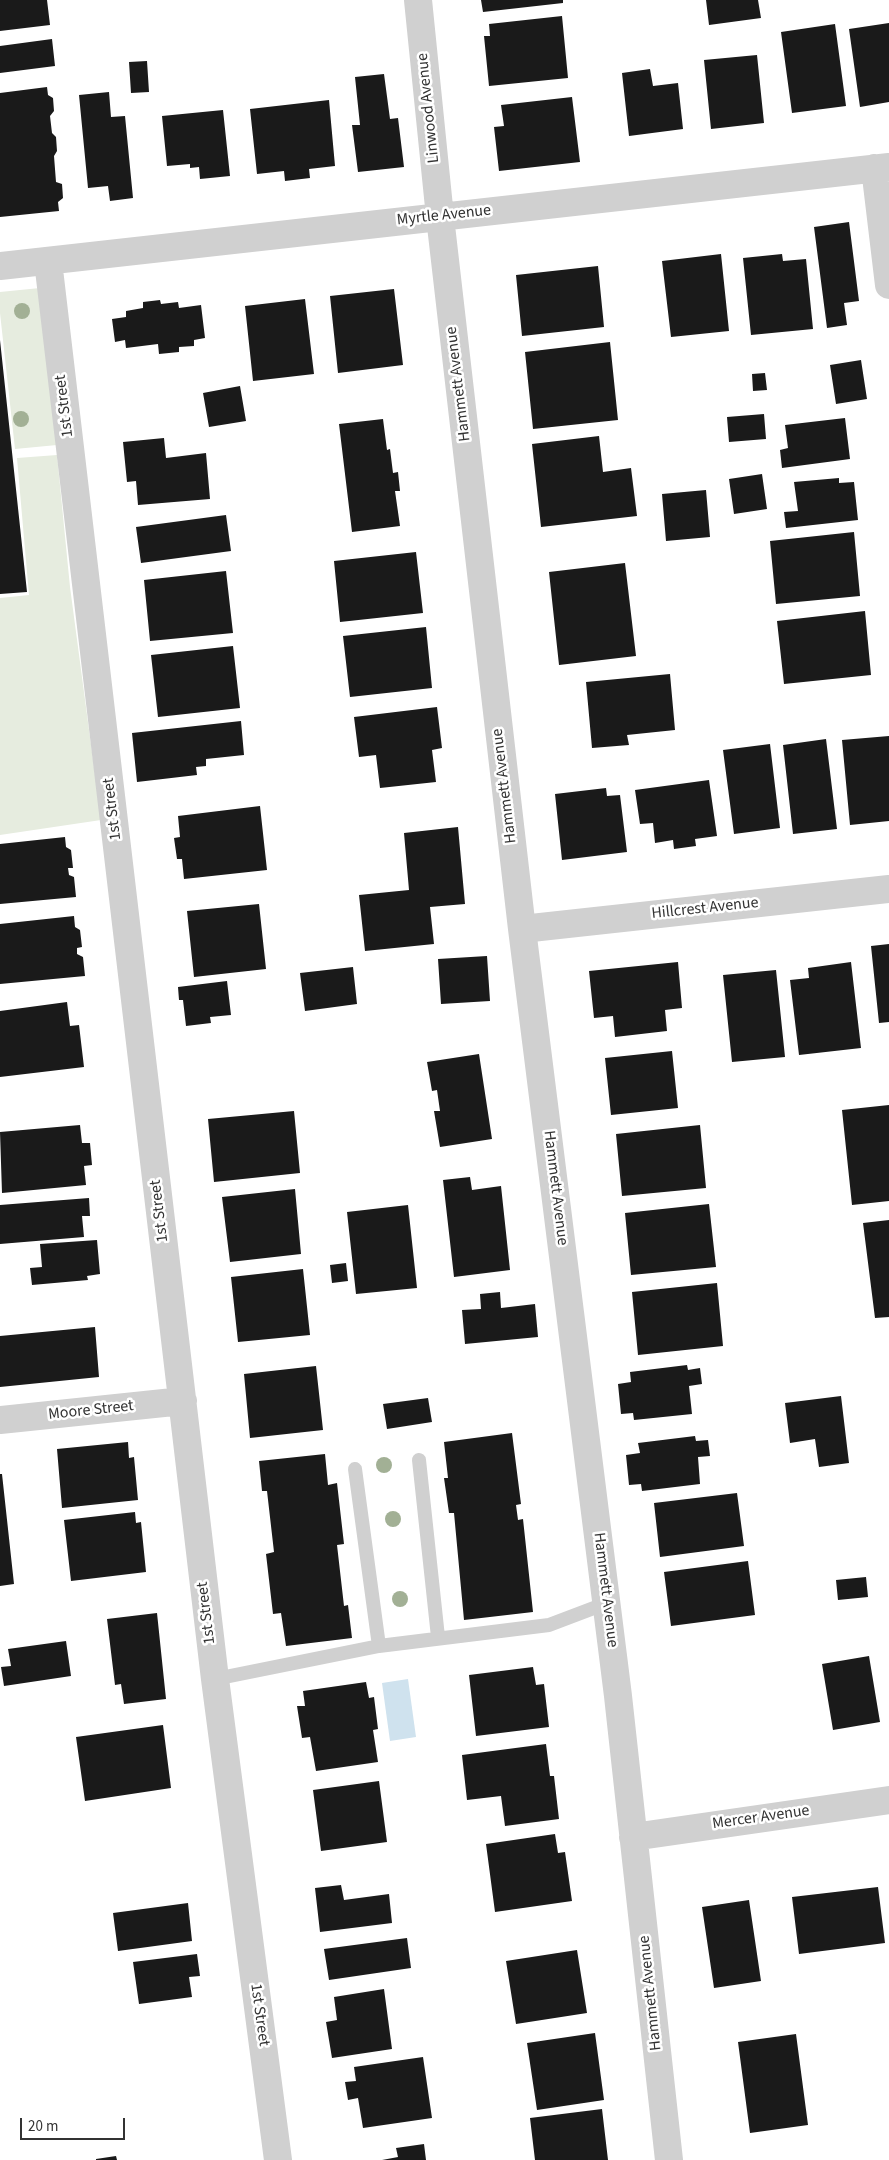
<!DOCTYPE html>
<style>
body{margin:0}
#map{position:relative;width:889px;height:2160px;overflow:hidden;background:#fff;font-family:"Source Sans 3",sans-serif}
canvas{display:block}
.scale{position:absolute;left:20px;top:2118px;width:105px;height:22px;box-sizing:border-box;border:2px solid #333;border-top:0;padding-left:6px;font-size:15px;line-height:18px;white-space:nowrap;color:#333;-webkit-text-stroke:4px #fff;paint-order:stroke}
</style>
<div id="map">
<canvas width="889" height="2160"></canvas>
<div class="scale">20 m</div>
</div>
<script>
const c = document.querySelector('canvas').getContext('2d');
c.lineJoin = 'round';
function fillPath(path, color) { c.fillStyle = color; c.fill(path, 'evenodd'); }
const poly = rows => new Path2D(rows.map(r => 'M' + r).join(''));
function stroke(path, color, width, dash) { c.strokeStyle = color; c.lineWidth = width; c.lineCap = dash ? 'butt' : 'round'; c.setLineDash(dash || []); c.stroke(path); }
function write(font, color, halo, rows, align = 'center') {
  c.font = font + ' "Source Sans 3",sans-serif'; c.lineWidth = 5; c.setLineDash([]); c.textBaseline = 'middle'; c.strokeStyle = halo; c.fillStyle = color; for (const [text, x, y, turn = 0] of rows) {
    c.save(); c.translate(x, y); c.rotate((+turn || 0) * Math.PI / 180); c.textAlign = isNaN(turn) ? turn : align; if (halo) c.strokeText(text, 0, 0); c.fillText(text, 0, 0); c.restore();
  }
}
const green = poly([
 [40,288,57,445,15,449,0,313,0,292],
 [57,455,70,587,101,820,0,835,0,598,29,595,17,458]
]);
const water = poly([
 [408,1679,416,1737,390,1741,382,1683]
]);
const building = poly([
 [0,0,47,0,50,25,0,31],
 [481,0,563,0,563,3,483,12],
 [706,0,758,0,761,18,709,25],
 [562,16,568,78,489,86,484,36,490,36,489,24],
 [889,23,889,102,860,107,849,29],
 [835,24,846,106,792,113,781,32],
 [52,39,55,66,0,73,0,46],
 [757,55,764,123,711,129,704,60],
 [147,61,149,92,131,93,129,62],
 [650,69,653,86,678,83,683,129,629,136,622,73],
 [384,74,390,119,398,118,404,167,358,172,352,125,360,125,355,77],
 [47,87,48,95,53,98,54,111,50,116,52,133,56,137,57,151,54,156,56,182,62,184,63,198,58,202,59,211,0,217,0,93],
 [109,92,111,117,125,116,133,198,110,201,108,186,88,188,79,95],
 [572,97,580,162,499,171,494,127,504,126,501,105],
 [329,100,335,166,309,169,310,178,285,181,284,171,257,174,250,109],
 [223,110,230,176,200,179,199,167,190,168,190,164,167,166,162,116],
 [849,222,859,301,844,303,847,325,827,328,814,227],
 [721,254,729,331,671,337,662,261],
 [782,254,783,261,806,259,813,329,751,335,743,258],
 [598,266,604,327,522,336,516,275],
 [394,289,403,365,338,373,330,296],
 [305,299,314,374,253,381,245,306],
 [160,300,161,304,178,302,179,308,201,305,205,338,194,340,194,346,179,347,179,352,159,354,158,344,126,348,125,340,115,342,112,319,126,317,126,311,143,308,143,302],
 [0,340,27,592,0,594],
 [610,342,618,420,533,429,525,352],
 [861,360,867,399,836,404,830,365],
 [765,373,767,390,753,391,752,374],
 [240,386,246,421,209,427,203,393],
 [764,414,766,439,729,442,727,417],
 [845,418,850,459,782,468,780,450,788,448,785,425],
 [383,419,387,450,390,449,393,473,398,472,400,491,395,491,400,526,352,532,339,424],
 [599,436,603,472,631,468,637,516,541,527,532,444],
 [164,438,166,458,206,453,210,499,138,505,136,481,127,482,123,442],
 [762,474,767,509,734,514,729,479],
 [839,478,839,483,854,482,858,520,786,528,784,512,798,511,794,482],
 [706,490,710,537,666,541,662,494],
 [226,515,231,551,141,563,136,527],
 [854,532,860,596,776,604,770,541],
 [416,552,423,613,340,622,334,561],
 [625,563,636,656,559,665,549,572],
 [226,571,233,633,150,641,144,580],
 [865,611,871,675,784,684,777,621],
 [426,627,432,688,350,697,343,636],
 [233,646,240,708,158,717,151,655],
 [670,674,675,730,627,735,629,745,592,748,586,682],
 [437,707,442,748,432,750,436,782,380,788,376,755,359,757,354,717],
 [241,721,244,755,206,759,206,766,196,767,197,775,137,782,132,733],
 [889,736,889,821,850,825,842,740],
 [826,739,837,829,793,834,783,745],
 [770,744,780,828,734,834,723,750],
 [709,780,717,836,695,839,696,846,674,849,673,840,655,843,653,823,640,824,635,790],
 [606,788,607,796,620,795,627,852,562,860,555,794],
 [260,806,267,870,184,879,182,859,177,859,174,838,180,837,178,816],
 [458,827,465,904,430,907,434,944,365,951,359,895,409,890,404,833],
 [65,837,66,847,71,850,73,868,68,868,69,875,74,877,76,897,0,904,0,844],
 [259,904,266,969,194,977,187,911],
 [74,916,75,927,80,930,82,947,77,948,77,954,83,957,85,976,0,984,0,924],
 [889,944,889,1022,879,1023,871,946],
 [487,956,490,1001,441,1004,438,959],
 [678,962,682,1008,665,1010,667,1031,615,1037,613,1016,594,1018,589,971],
 [851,962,861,1048,799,1055,790,980,809,978,808,968],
 [353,967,357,1004,305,1011,300,973],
 [776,970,785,1057,732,1062,723,975],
 [227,981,231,1015,210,1017,211,1023,186,1026,183,1000,179,1000,178,987],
 [67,1002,70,1026,79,1025,84,1067,0,1077,0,1011],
 [672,1051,678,1108,611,1115,605,1058],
 [479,1054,492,1139,440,1147,434,1111,440,1111,437,1090,432,1091,427,1062],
 [889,1105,889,1201,852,1205,842,1110],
 [294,1111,300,1173,214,1182,208,1119],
 [80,1125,82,1143,90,1143,92,1165,84,1166,86,1185,2,1193,0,1132],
 [700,1125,706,1188,622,1196,616,1134],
 [470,1177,472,1190,501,1186,510,1270,454,1277,443,1180],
 [295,1189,301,1254,230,1262,222,1197],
 [89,1198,90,1216,82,1216,84,1237,0,1244,0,1205],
 [709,1204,716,1267,631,1275,625,1213],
 [408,1205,417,1288,356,1294,347,1212],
 [889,1220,889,1317,875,1318,863,1223],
 [97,1240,100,1274,87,1276,88,1280,32,1285,30,1268,42,1267,40,1244],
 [346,1263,348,1281,332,1283,330,1265],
 [303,1269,310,1335,238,1342,231,1277],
 [717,1283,723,1346,638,1355,632,1292],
 [500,1292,501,1308,535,1304,538,1337,465,1344,462,1310,481,1309,480,1294],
 [95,1327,99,1377,0,1387,0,1336],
 [687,1365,688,1370,700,1368,702,1384,689,1386,692,1414,634,1420,633,1413,621,1414,618,1384,631,1382,630,1372],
 [316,1366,323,1430,250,1438,244,1374],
 [841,1396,849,1463,819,1467,815,1439,790,1443,785,1403],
 [428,1398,432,1422,387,1429,383,1404],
 [512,1433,521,1504,516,1505,518,1520,523,1519,533,1612,464,1620,454,1513,449,1513,444,1478,448,1478,444,1442],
 [695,1436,696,1441,708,1440,710,1456,698,1457,700,1484,642,1491,641,1484,629,1485,626,1455,640,1453,638,1443],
 [128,1442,129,1458,134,1457,138,1500,62,1508,57,1449],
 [325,1454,328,1485,337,1483,344,1544,337,1545,344,1606,348,1605,352,1638,286,1646,281,1613,273,1614,266,1554,274,1552,267,1491,262,1491,259,1461],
 [0,1474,2,1474,14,1584,0,1586],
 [737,1493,744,1546,660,1557,654,1503],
 [135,1512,136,1523,141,1522,146,1572,71,1581,64,1520],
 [748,1561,755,1615,671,1626,664,1572],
 [866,1577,868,1597,838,1600,836,1580],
 [157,1613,166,1699,124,1704,121,1684,115,1685,107,1619],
 [66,1641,71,1676,4,1686,1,1667,11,1666,8,1649],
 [869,1656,880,1722,833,1730,822,1664],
 [533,1667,536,1685,544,1684,549,1727,476,1736,469,1675],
 [366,1682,369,1698,374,1697,378,1729,373,1730,378,1762,316,1771,310,1737,302,1738,297,1706,305,1706,303,1691],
 [163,1725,171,1788,85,1801,76,1737],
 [546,1744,550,1776,554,1776,559,1819,505,1826,501,1796,467,1800,462,1755],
 [379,1781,387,1842,321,1851,313,1790],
 [555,1834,558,1853,565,1852,572,1901,495,1912,486,1844],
 [341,1885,344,1900,389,1894,392,1923,320,1932,315,1888],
 [878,1887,885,1943,799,1954,792,1897],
 [749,1900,761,1981,714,1988,702,1907],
 [188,1903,192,1941,118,1951,113,1913],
 [407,1938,411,1968,329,1980,324,1949],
 [577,1950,587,2013,516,2024,506,1961],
 [197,1954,200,1976,189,1977,192,1997,139,2004,133,1962],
 [384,1989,392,2049,332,2058,326,2022,337,2020,334,1997],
 [595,2033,604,2100,537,2110,527,2043],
 [796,2034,808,2125,750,2133,738,2042],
 [423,2057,432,2118,363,2128,358,2098,348,2100,345,2082,356,2081,354,2067],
 [602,2109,608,2160,535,2160,530,2118],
 [424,2144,426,2160,382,2160,398,2157,396,2148],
 [116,2156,117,2160,96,2160,96,2159]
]);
const lane = poly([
 [419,1460,438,1637],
 [355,1469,379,1646],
 [215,1679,379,1646,549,1625,607,1603]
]);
const street = poly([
 [418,0,440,217,522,929,618,1696,669,2160],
 [875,168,889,285],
 [48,261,215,1679,278,2160],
 [0,266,889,167],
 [522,929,889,889],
 [0,1420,183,1401],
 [633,1837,889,1800]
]);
const trees = [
 [22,311],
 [21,419],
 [384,1465],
 [393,1519],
 [400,1599]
];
const streetNames = [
 ["Linwood Avenue",429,108,-96],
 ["Myrtle Avenue",444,216,-6],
 ["Hammett Avenue",459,384,-97],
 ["1st Street",65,406,-97],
 ["Hammett Avenue",505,786,-97],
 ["1st Street",113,809,-97],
 ["Hillcrest Avenue",705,909,-6],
 ["Hammett Avenue",555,1188,83],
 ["1st Street",160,1211,-97],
 ["Moore Street",91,1411,-6],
 ["Hammett Avenue",605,1590,83],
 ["1st Street",207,1613,-97],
 ["Mercer Avenue",761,1818,-8],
 ["Hammett Avenue",651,1993,-96],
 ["1st Street",259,2015,82]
];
fillPath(green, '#e6ecdf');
fillPath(water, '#cfe2ee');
fillPath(building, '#1a1a1a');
stroke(lane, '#d0d0d0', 14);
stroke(street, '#d0d0d0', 28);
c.fillStyle = '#a2b095';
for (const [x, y] of trees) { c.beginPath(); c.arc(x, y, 8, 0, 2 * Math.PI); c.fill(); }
write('16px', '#333', '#fff', streetNames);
</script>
